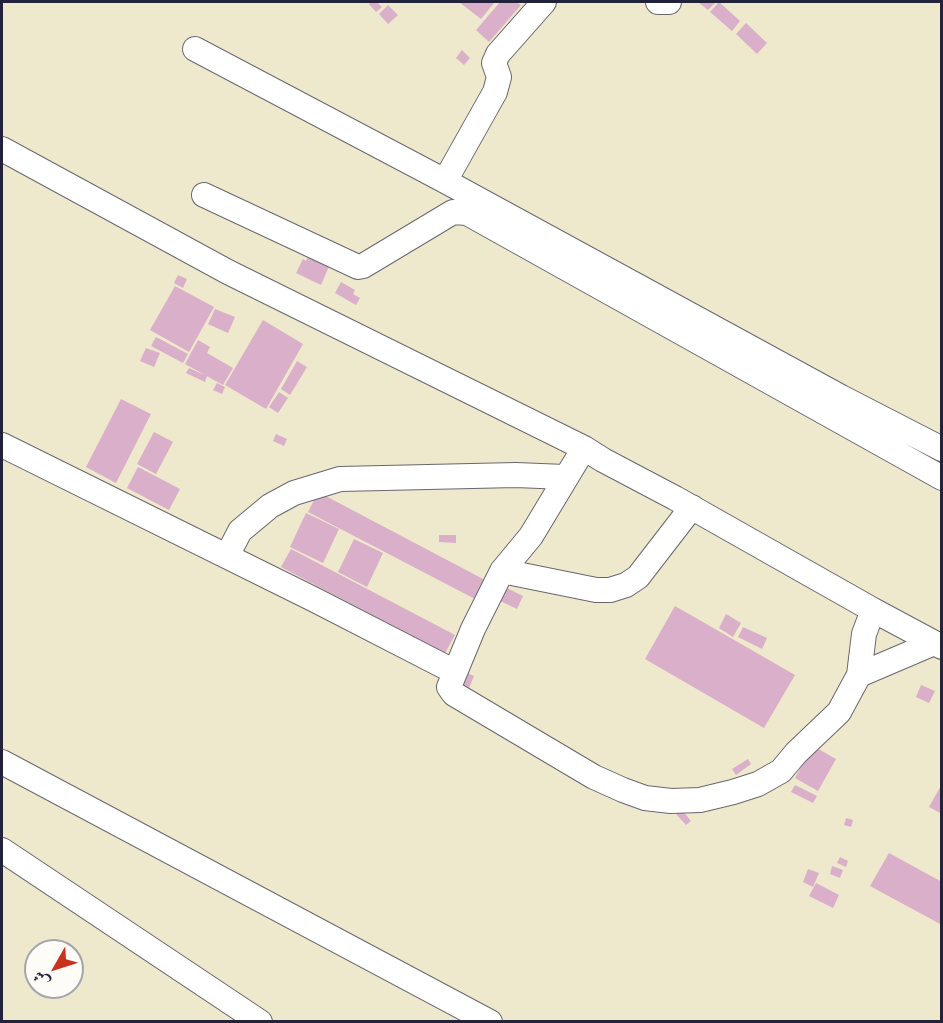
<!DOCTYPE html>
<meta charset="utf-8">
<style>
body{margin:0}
#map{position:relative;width:943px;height:1023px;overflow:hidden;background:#eee8cc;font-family:"EB Garamond",Amiri,serif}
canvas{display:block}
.frame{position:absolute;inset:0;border:3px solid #22223b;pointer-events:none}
.north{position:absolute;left:24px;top:939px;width:60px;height:60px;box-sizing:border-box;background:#fdfcf7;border:2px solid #a5a5ac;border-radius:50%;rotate:231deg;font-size:16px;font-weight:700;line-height:24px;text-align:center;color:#22223b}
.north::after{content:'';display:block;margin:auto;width:21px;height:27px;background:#c8321e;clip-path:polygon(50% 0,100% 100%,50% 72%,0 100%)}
</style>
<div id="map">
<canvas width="943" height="1023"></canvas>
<div class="frame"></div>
<div class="north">ش</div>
</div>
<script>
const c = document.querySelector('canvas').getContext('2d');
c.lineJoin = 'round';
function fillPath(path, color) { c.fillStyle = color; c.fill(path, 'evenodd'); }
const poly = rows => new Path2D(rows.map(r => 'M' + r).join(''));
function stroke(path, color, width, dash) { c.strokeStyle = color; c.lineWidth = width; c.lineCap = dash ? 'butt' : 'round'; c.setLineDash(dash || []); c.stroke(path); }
const building = poly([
 [371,2,377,2,382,7,376,12,369,4],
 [459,2,492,2,494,3,481,19],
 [500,2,516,2,521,5,489,42,476,30],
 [698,2,716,2,708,10],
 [719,2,740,21,732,31,710,12],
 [388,5,398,15,388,24,379,14],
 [746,23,767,43,757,54,736,34],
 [462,50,470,58,464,65,456,58],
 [309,254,330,264,321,285,296,273,303,259,306,261],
 [178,275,187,279,183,288,174,283],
 [341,282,355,290,353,294,360,298,356,305,335,293],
 [175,286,214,307,189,352,150,330],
 [215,309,235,317,228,333,208,324],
 [263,320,303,344,266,409,225,385],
 [156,337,188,354,183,363,151,346],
 [198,340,210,347,207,353,233,368,223,385,185,364],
 [146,348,160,353,154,367,140,361],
 [297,361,307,367,290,395,281,389],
 [189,368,207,376,205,382,186,373],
 [217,383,225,387,222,394,213,390],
 [279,392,288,398,278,413,269,407],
 [121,399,151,414,116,483,86,467],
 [154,432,173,442,156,474,137,464],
 [276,434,287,439,284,446,273,441],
 [138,467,180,489,169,510,127,488],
 [318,492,485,580,475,599,308,512],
 [306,513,339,529,323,563,290,547],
 [439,535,456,535,456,543,439,542],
 [354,539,383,553,367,587,338,572],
 [291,549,455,635,445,653,281,567],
 [499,584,523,596,517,609,492,597],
 [675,606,795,675,764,728,645,659],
 [726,614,741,623,733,637,719,628],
 [743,627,767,638,762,649,738,637],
 [462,671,474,676,469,688,457,683],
 [921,685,935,691,929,703,916,697],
 [813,746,836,759,818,791,795,778],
 [748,759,751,764,736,775,732,769],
 [942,784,942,814,929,807],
 [795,785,817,796,813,803,791,792],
 [682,810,691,821,686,825,676,814],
 [846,818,853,820,851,827,844,825],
 [889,853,942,882,942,925,870,886],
 [840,857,848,861,846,867,837,863],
 [832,866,843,870,840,878,830,874],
 [808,869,819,873,813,887,803,882],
 [816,883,839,895,833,908,809,896]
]);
const minor = poly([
 [658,2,669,2],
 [195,49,445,181,841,397,942,449],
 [2,149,228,272,584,448,603,460,675,498,873,610,942,647],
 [445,181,495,92,499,77,494,63,498,54,544,2],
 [204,195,358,267,363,266,453,212,467,213,942,478],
 [2,445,315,600,455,672],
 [584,448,531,536,502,571,473,629,449,687,454,694,594,777,623,790,645,798,671,801,700,800,733,792,758,784,781,771,796,753,839,712,859,675,864,634,873,610],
 [227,556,240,531,270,506,294,493,340,479,516,475,565,477],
 [502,571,596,590,610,590,626,585,638,577,692,507],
 [859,675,934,643],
 [2,762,490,1022],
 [2,850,260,1022]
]);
fillPath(building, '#daafc9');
stroke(minor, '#69676e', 26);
stroke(minor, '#fff', 24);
</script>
